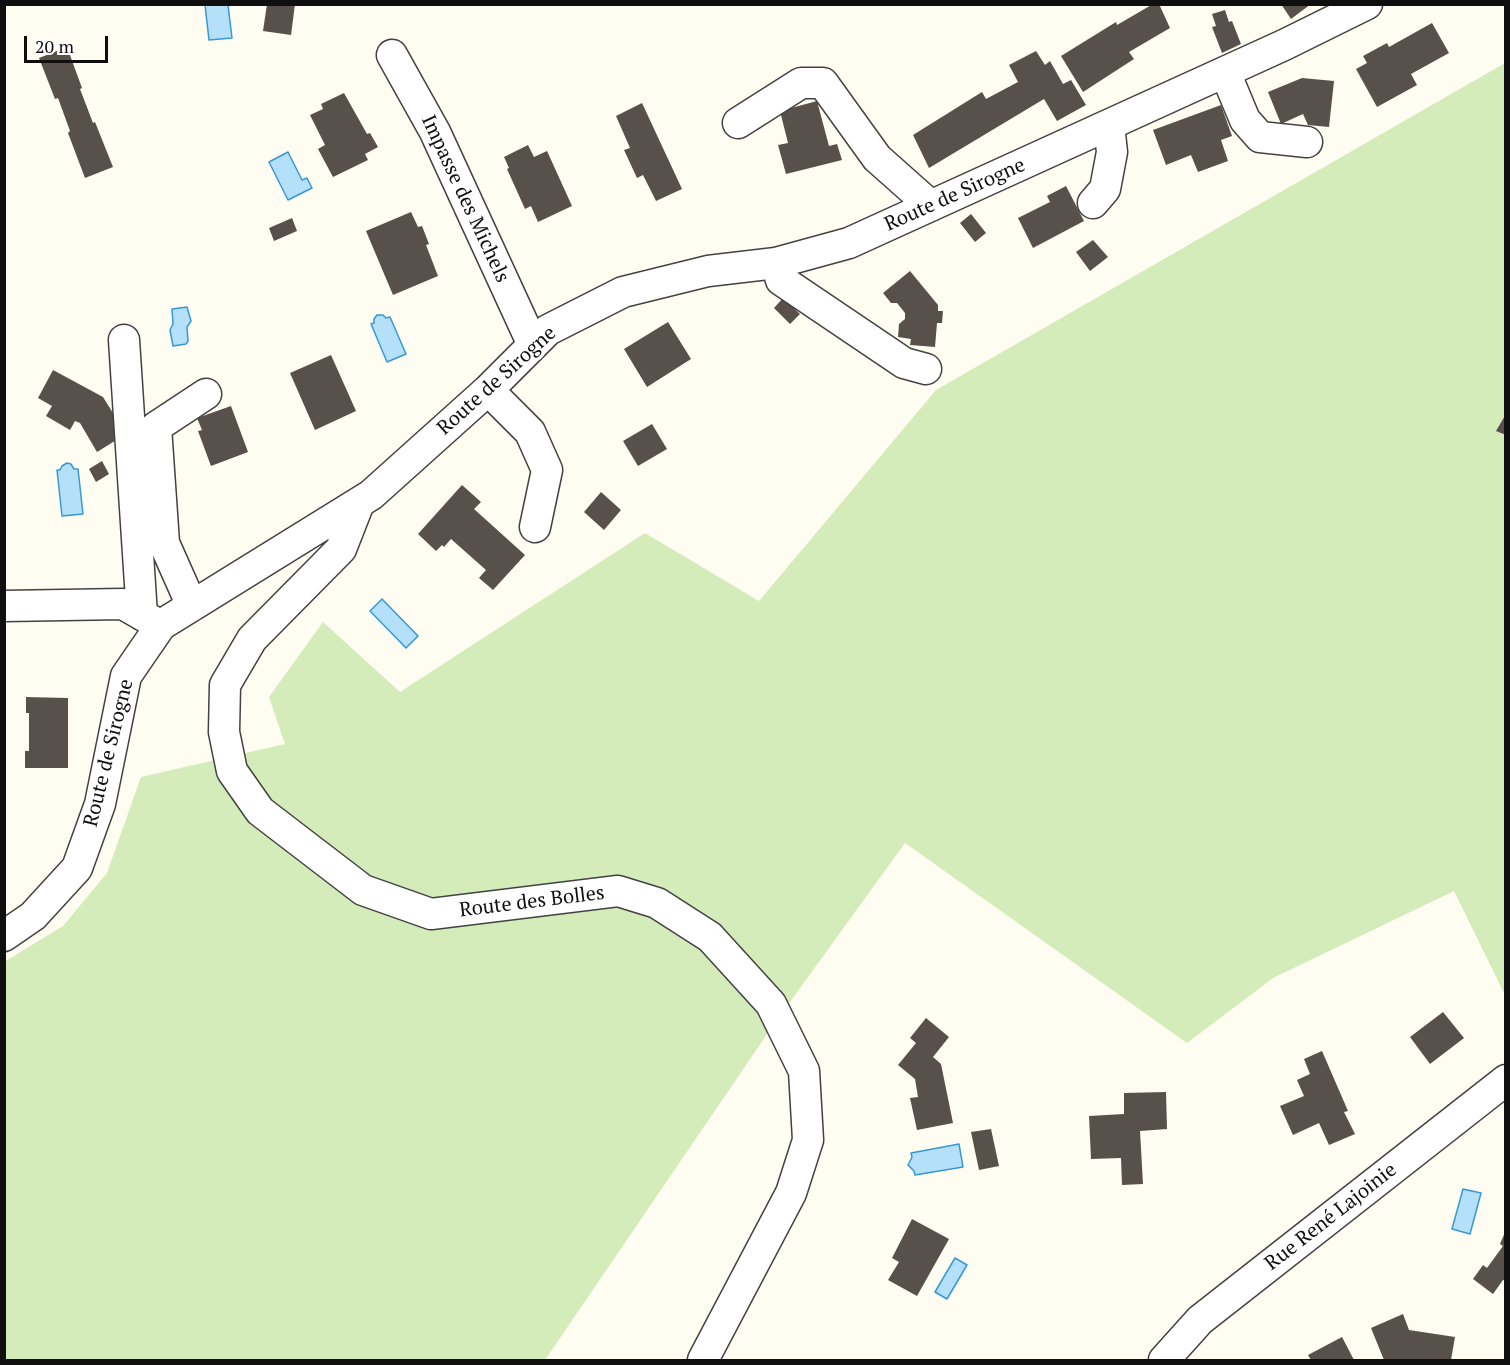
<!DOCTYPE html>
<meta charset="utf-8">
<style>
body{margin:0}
#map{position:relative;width:1510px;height:1365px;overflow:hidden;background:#fffcf1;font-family:"PT Serif",serif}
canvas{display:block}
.frame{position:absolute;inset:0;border:6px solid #0f0f0f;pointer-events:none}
.scale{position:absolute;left:24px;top:36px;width:84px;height:27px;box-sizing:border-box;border:3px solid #0f0f0f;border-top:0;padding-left:8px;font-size:18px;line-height:21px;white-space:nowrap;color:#0f0f0f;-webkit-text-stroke:4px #fff;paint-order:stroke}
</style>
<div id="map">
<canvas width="1510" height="1365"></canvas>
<div class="frame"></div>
<div class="scale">20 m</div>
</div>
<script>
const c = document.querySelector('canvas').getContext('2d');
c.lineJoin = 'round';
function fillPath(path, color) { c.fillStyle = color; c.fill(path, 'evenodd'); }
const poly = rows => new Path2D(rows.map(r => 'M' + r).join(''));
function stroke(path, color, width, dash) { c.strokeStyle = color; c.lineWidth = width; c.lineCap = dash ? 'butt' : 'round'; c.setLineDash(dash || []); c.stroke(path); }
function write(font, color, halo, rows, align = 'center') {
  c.font = font + ' "PT Serif",serif'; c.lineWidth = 6; c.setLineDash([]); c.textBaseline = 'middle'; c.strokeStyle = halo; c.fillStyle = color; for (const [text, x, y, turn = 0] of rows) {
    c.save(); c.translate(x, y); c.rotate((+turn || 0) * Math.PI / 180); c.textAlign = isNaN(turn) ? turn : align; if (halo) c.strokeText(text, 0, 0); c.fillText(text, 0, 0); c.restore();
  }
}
const green = poly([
 [1505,63,1505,995,1454,891,1273,978,1187,1043,905,843,774,1024,545,1360,5,1360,4,962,63,926,107,873,141,777,285,744,269,697,323,622,400,692,645,533,759,601,936,390]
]);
const water = poly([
 [205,5,228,5,232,38,209,40,205,5],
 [288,152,302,180,307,178,312,188,288,200,269,162,288,152],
 [187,307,191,321,187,327,188,341,186,344,173,346,170,330,173,324,172,309,187,307],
 [377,315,383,315,386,318,390,317,406,354,387,362,371,324,374,323,374,319,377,315],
 [67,463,71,464,74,469,78,469,83,514,62,516,57,470,60,470,62,466,67,463],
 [382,599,418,636,406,648,370,611,382,599],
 [959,1144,963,1167,915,1175,914,1171,908,1165,912,1157,911,1153,959,1144],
 [1463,1189,1481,1193,1470,1234,1452,1229,1463,1189],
 [955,1258,967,1265,947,1299,935,1292,955,1258]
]);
const building = poly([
 [267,4,295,4,291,35,263,31],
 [1153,4,1159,4,1170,28,1129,52,1134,59,1083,92,1061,56,1116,22,1117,25],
 [1281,4,1311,4,1291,19],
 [1225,10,1229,22,1232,21,1241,44,1222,53,1212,27,1216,26,1212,14],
 [1432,23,1449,53,1411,74,1417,85,1377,107,1356,69,1367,63,1363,56,1387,43,1389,47],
 [67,47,82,88,80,89,93,123,95,122,113,167,85,178,68,133,70,131,58,98,55,99,39,58],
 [1036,51,1045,65,1050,61,1063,84,1071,80,1086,105,1057,121,1044,99,929,168,913,135,982,92,986,99,1018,82,1009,65],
 [1302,78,1334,81,1329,127,1308,125,1303,114,1281,124,1268,92],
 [344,93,367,134,370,133,378,147,365,154,368,160,333,177,318,149,325,145,310,115,323,109,321,104],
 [817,101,829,146,837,144,842,160,786,174,778,145,788,143,780,111],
 [642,103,682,189,656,201,643,175,637,178,624,150,630,148,616,116],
 [1221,105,1232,136,1221,140,1228,161,1198,172,1191,155,1166,165,1153,130],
 [528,145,534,157,547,151,572,206,538,222,531,206,525,209,507,169,509,168,504,157],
 [1066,186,1084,221,1033,248,1018,218,1050,202,1047,196],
 [411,212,418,227,422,226,429,244,426,245,438,276,393,295,366,231],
 [971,214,986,233,975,242,960,223],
 [292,218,297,231,274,241,269,228],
 [1093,240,1108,257,1090,271,1076,252],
 [910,271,938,305,938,311,943,311,942,323,937,323,935,347,910,345,911,339,898,337,899,324,905,319,905,313,897,303,891,303,883,293],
 [783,298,800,314,790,324,774,308],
 [668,322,691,359,647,387,624,349],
 [331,355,356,411,315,430,290,373],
 [53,370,103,397,126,434,97,452,80,423,75,421,70,430,46,416,52,406,38,398],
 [231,406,248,452,211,466,198,431,202,430,197,418],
 [1506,414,1506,435,1496,431],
 [652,424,667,449,638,466,623,441],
 [102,461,109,474,96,482,89,469],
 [462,485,481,502,474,509,525,555,493,590,479,578,486,570,451,539,444,547,442,545,436,551,418,534],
 [601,492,621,510,604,530,584,512],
 [26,697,68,698,68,768,25,768,25,751,29,751,29,713,26,713],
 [1443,1012,1464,1038,1430,1064,1410,1037],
 [926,1018,949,1037,933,1057,941,1064,953,1123,917,1130,910,1098,918,1097,915,1079,898,1065,916,1043,910,1038],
 [1322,1051,1348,1111,1344,1112,1355,1134,1329,1145,1319,1123,1293,1135,1280,1106,1304,1096,1297,1080,1310,1074,1304,1059],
 [1166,1092,1167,1129,1140,1131,1143,1184,1122,1185,1121,1158,1091,1159,1089,1116,1124,1114,1124,1093],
 [991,1129,999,1166,979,1170,971,1132],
 [912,1219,949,1239,917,1296,888,1280,899,1262,892,1258],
 [1506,1230,1506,1281,1503,1280,1493,1294,1473,1279,1483,1265,1487,1268,1503,1246,1500,1244],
 [1403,1314,1409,1330,1455,1337,1451,1360,1384,1360,1371,1328],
 [1342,1337,1354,1360,1311,1360,1308,1355]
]);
const minor = poly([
 [392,55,435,132,533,345],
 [1225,72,1245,120,1260,137,1307,142],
 [738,123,801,83,823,83,877,158,931,206],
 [1093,203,1105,189,1112,152,1109,125],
 [776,263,781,280,904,363,926,369],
 [124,340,142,615],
 [488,390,530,432,547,470,535,527],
 [359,503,341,549,252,639,225,685,224,732,232,771,260,811,363,890,431,914,618,891,657,903,710,937,771,1004,804,1071,808,1140,791,1193,703,1360],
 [4,606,123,604,156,623],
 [192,606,164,543,156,427,206,394],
 [4,936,33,916,77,868,100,804,126,676,161,625,371,495,488,390,548,330,623,292,708,271,776,263,849,243,1284,45,1367,4],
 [1164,1360,1200,1320,1506,1080]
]);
const streetNames = [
 ["Route de Sirogne",955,195,-24],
 ["Impasse des Michels",465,199,65],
 ["Route de Sirogne",497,381,-42],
 ["Route de Sirogne",109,753,-76],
 ["Route des Bolles",532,902,-7],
 ["Rue René Lajoinie",1331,1217,-38]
];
fillPath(green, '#d4ecb9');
fillPath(water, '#b4e0f9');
stroke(water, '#3898d3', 1.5);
fillPath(building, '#58504b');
stroke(minor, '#424242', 33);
stroke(minor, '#fff', 30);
write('20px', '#0f0f0f', '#fff', streetNames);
</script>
